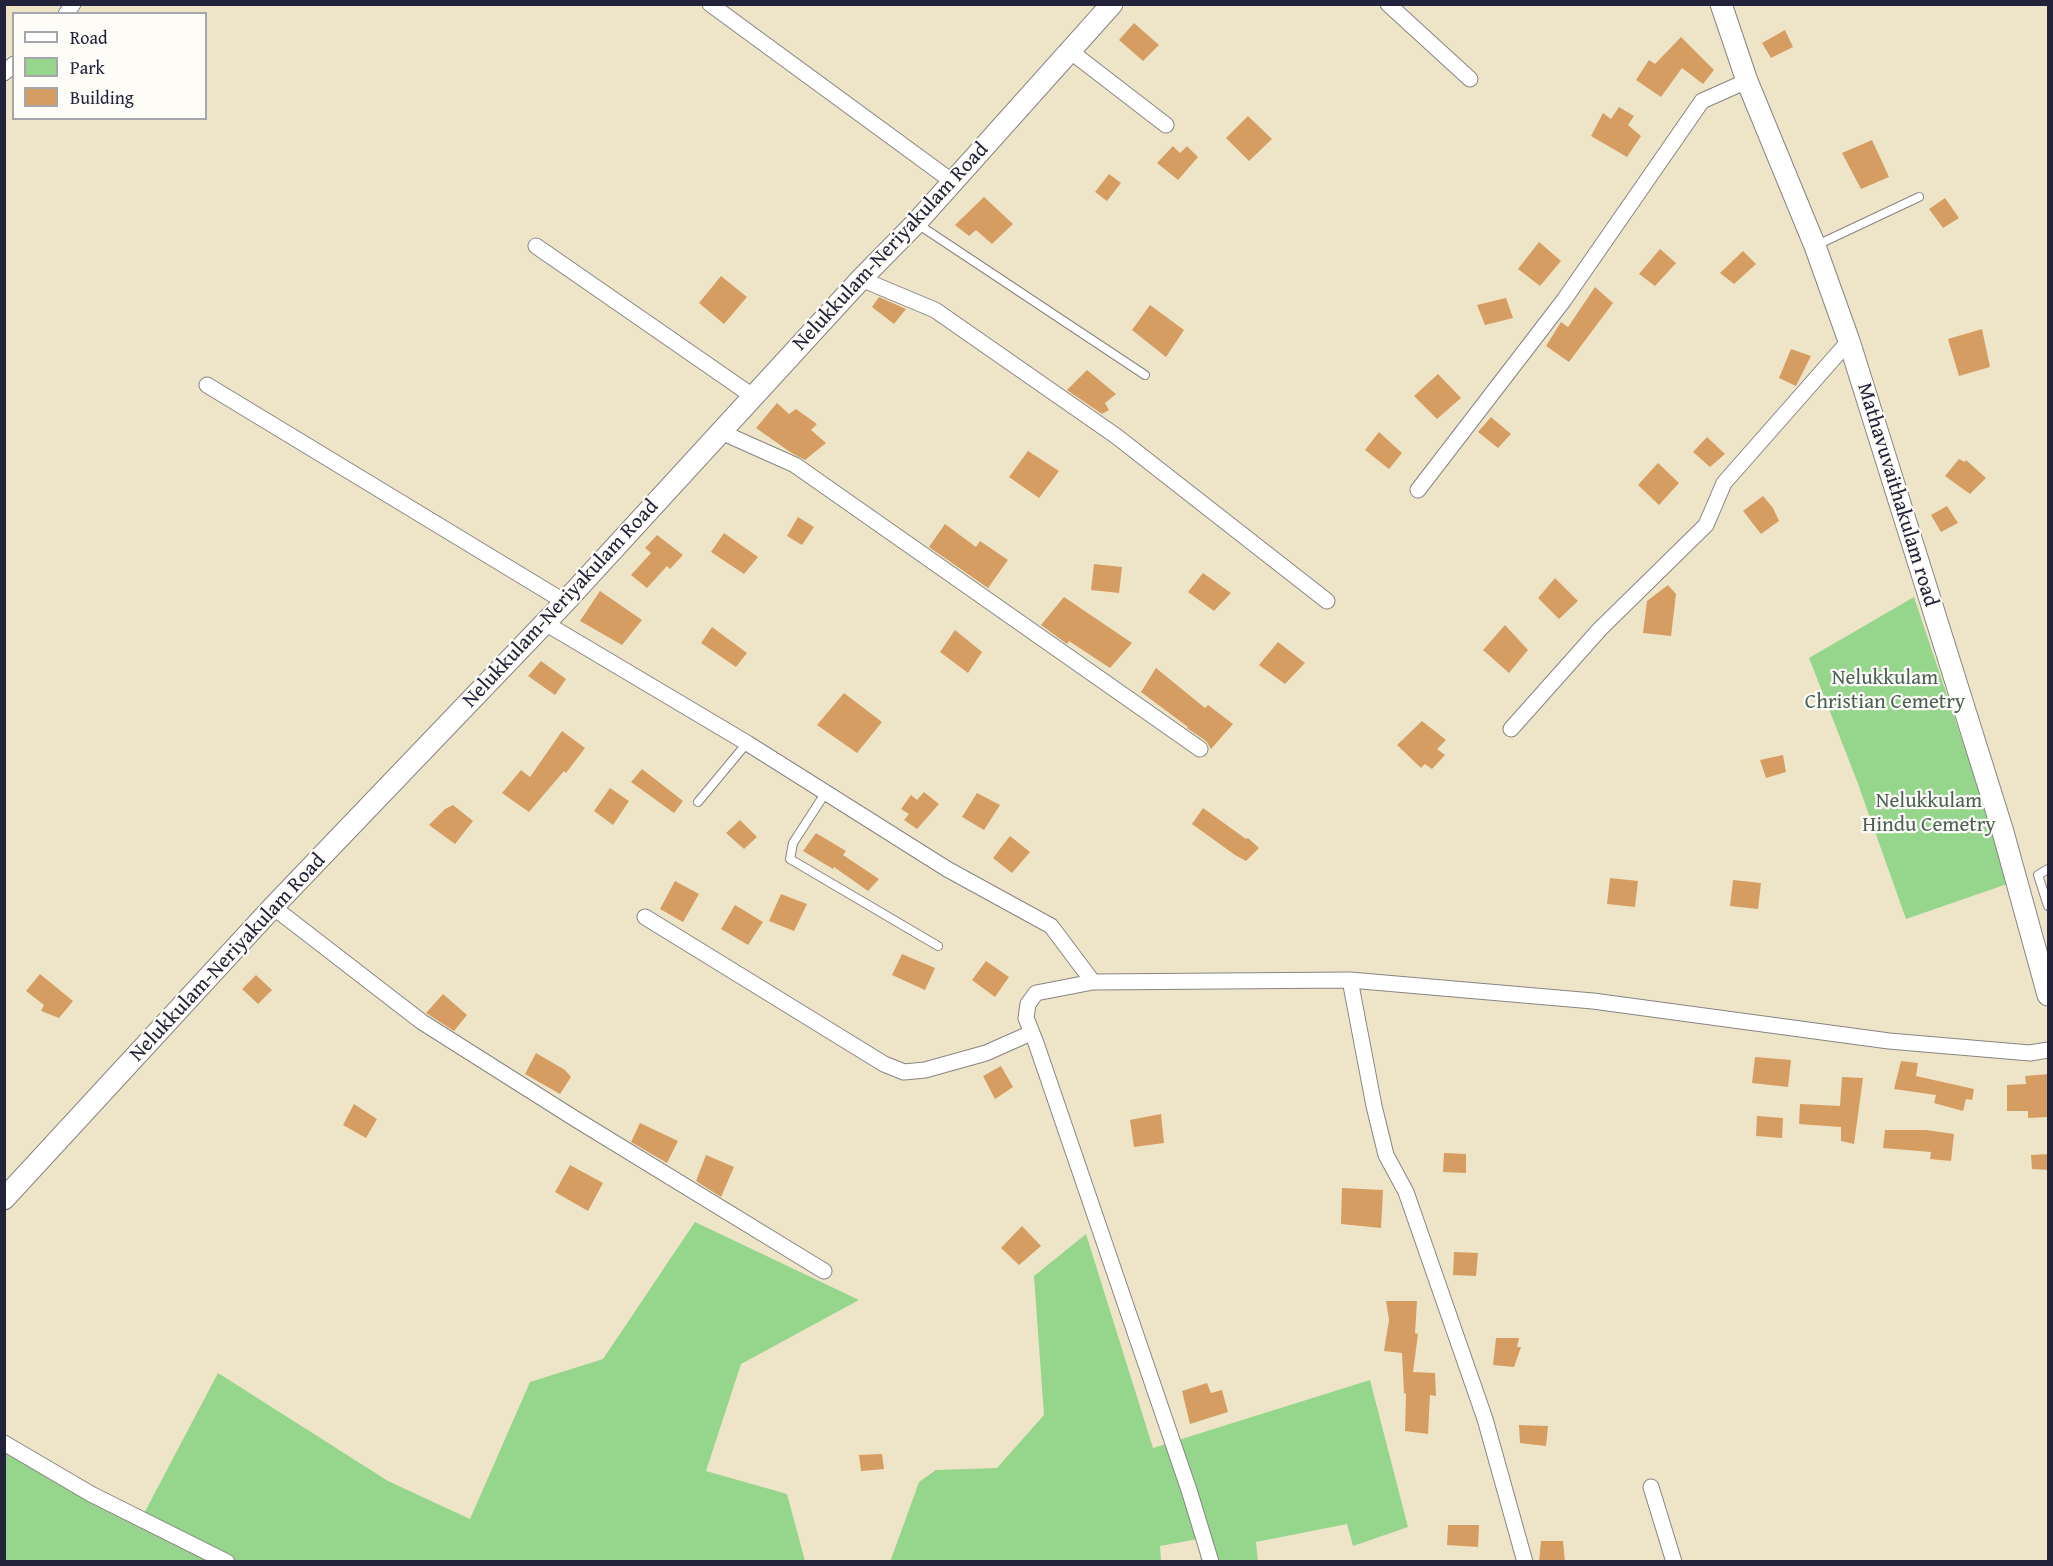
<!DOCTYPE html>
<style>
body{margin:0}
#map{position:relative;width:2053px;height:1566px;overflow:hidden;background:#eee5c8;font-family:"Gentium Book Plus",serif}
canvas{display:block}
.frame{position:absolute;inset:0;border:6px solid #22223b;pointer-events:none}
.legend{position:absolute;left:12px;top:12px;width:195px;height:108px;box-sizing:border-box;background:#fdfcf7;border:2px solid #a5a5ac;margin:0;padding:8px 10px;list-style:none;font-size:18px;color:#22223b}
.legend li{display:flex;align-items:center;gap:12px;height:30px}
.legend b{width:30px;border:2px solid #a5a5ac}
</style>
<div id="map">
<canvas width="2053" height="1566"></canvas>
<div class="frame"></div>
<ul class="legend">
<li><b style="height:8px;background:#fff"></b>Road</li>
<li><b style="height:16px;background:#95d58c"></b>Park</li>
<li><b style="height:16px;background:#d69d63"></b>Building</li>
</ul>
</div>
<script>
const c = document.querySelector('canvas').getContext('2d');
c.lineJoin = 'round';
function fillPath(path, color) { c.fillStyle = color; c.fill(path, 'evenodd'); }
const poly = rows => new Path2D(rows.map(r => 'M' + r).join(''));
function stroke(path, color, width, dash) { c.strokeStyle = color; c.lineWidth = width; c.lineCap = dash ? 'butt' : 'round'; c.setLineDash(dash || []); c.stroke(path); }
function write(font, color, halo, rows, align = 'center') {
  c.font = font + ' "Gentium Book Plus",serif'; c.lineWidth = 4.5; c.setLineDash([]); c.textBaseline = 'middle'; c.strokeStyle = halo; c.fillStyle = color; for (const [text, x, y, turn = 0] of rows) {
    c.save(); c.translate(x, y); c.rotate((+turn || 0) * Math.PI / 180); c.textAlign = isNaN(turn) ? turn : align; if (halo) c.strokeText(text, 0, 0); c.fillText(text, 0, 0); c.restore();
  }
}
const green = poly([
 [1914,597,2010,883,1906,919,1857,781,1809,658],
 [695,1222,859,1300,741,1364,706,1471,787,1494,805,1561,5,1561,4,1451,140,1521,218,1373,388,1481,470,1519,530,1382,603,1359],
 [1086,1234,1153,1448,1370,1380,1408,1527,1353,1546,1347,1524,1256,1542,1258,1561,1201,1561,1198,1539,1160,1546,1161,1561,890,1562,919,1482,936,1470,997,1468,1044,1415,1034,1276]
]);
const building = poly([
 [1134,23,1159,45,1143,61,1119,40],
 [1785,30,1793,47,1771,58,1762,43],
 [1681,37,1714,70,1703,84,1682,68,1661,97,1636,80,1649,60,1655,64],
 [1619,107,1634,116,1628,125,1641,136,1627,157,1591,136,1603,113,1611,119],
 [1248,116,1272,139,1249,161,1226,138],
 [1872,140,1889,177,1861,189,1842,153],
 [1173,146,1180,153,1187,146,1198,157,1178,180,1157,163],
 [1109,174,1121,183,1107,201,1095,192],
 [984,197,1013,224,992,244,976,230,969,236,955,225],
 [1945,198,1959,218,1943,228,1929,209],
 [1539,242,1561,261,1540,286,1518,269],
 [1660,249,1676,263,1655,286,1639,274],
 [1743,251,1756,264,1734,284,1720,273],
 [721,276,747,297,724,324,699,303],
 [1595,287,1613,303,1569,362,1546,346,1561,322,1568,327],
 [879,297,906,309,894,324,872,307],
 [1506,298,1513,318,1485,325,1477,305],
 [1150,305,1184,330,1166,357,1132,330],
 [1982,329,1990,367,1959,376,1948,339],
 [1791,349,1811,356,1796,386,1779,378],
 [1087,370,1116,394,1105,403,1109,410,1102,414,1067,390],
 [1438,374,1461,398,1437,419,1414,396],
 [777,403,789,414,796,409,817,424,811,430,826,443,805,460,790,452,756,428],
 [1491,417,1511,434,1498,448,1478,432],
 [1379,432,1402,453,1389,469,1365,450],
 [1707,437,1725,454,1710,467,1693,452],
 [1028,451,1059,471,1039,498,1009,477],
 [1959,459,1965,462,1966,460,1986,478,1970,494,1945,476],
 [1658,463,1679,483,1659,505,1638,485],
 [1763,496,1773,508,1779,521,1761,534,1743,511],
 [1947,506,1958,523,1941,532,1931,515],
 [798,517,814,527,802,545,787,536],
 [945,524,976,547,980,541,1008,560,988,588,929,547],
 [724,533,758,557,744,574,711,552],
 [657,535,683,555,670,569,667,566,647,588,631,575,651,553,645,548],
 [1094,564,1122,567,1119,593,1091,590],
 [1203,573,1231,593,1214,611,1188,592],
 [1555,578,1578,601,1559,619,1538,598],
 [1668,585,1676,594,1671,636,1643,633,1647,601],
 [600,591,642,620,622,645,580,621],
 [1064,597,1132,643,1110,668,1069,641,1067,644,1041,625],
 [1505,625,1528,650,1509,673,1483,650],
 [712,627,747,653,736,667,701,643],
 [955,630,982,652,968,673,940,652],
 [1278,642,1305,663,1285,684,1259,665],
 [541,661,566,679,555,695,528,676],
 [1156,668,1205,708,1208,705,1233,724,1211,749,1206,741,1187,728,1188,727,1141,692],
 [844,693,882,722,857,753,817,725],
 [1422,721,1446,740,1437,749,1445,755,1432,769,1425,764,1421,768,1397,745],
 [562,731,585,748,566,773,564,771,529,812,502,793,521,770,530,777],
 [1783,755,1786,772,1766,778,1760,760],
 [642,769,683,801,674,813,631,782],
 [610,788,629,801,613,825,594,811],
 [924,792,939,804,917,829,904,820,909,814,901,809,911,795,917,800],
 [977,793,1000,805,984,830,962,817],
 [453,805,473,821,455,844,429,825,445,809],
 [1203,808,1246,839,1248,838,1259,848,1246,861,1235,855,1192,824],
 [740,820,757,837,744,849,726,833],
 [816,833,846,851,843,855,879,879,868,891,834,867,833,869,803,851],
 [1010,836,1030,852,1012,873,993,858],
 [1610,878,1638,881,1635,907,1607,904],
 [1733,880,1761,883,1758,909,1730,906],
 [675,881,699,894,683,922,660,909],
 [781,894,807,904,794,931,769,921],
 [735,905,763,922,748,945,721,929],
 [902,954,935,968,925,990,892,975],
 [986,961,1009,977,995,997,972,980],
 [40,974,73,1001,59,1018,41,1011,44,1005,26,991],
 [256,975,272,990,258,1004,242,989],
 [443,994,467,1015,454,1031,426,1013],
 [536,1053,565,1070,571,1077,560,1094,525,1074],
 [1755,1057,1791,1060,1788,1087,1752,1083],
 [1901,1061,1918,1063,1916,1076,1974,1089,1972,1100,1966,1099,1963,1111,1934,1103,1936,1095,1894,1089],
 [1001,1066,1013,1087,995,1099,983,1076],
 [2049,1074,2049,1117,2028,1118,2028,1111,2007,1111,2007,1085,2026,1084,2025,1076],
 [1842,1077,1863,1078,1854,1144,1841,1141,1841,1127,1799,1124,1800,1104,1840,1106],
 [354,1104,377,1119,366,1138,343,1125],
 [1161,1114,1164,1143,1134,1147,1130,1120],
 [1757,1116,1783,1118,1782,1138,1756,1136],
 [640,1123,678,1141,667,1163,631,1142],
 [1885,1130,1926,1130,1954,1134,1951,1161,1930,1159,1931,1152,1883,1148],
 [1444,1153,1466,1154,1466,1173,1443,1172],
 [2049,1154,2049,1170,2032,1169,2031,1155],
 [706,1155,734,1167,721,1197,696,1181],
 [570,1165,603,1183,588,1211,555,1192],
 [1342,1188,1383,1190,1381,1228,1341,1224],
 [1022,1226,1041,1246,1019,1265,1001,1248],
 [1454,1252,1478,1253,1476,1276,1453,1275],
 [1386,1301,1417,1301,1415,1333,1418,1334,1413,1372,1435,1373,1436,1396,1430,1395,1428,1434,1405,1431,1406,1394,1404,1393,1402,1353,1384,1351,1389,1320],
 [1496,1338,1519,1338,1517,1347,1521,1347,1514,1367,1493,1365],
 [1207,1383,1211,1393,1222,1390,1228,1412,1190,1424,1182,1391],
 [1519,1425,1548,1426,1546,1446,1520,1443],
 [882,1454,884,1469,861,1471,859,1455],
 [1448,1525,1479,1525,1478,1547,1447,1545],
 [1541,1541,1563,1541,1565,1562,1539,1562]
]);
const lane = poly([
 [916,223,1145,375],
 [1817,245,1919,197],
 [826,792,793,843,790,859,938,946],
 [698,802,747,743],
 [2048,869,2038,875,2048,906]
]);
const street = poly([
 [710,4,953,182],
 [1388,4,1470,79],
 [66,14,73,4],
 [1070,51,1166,125],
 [4,73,14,64],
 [536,246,754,397],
 [861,279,935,310,1116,436,1327,601],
 [207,385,565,602],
 [721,432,795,465,1200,749],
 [1418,490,1564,300,1702,101,1747,81],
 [545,623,747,743,947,869,1051,926,1093,982],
 [1511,729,1600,629,1706,525,1724,483,1849,341],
 [273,907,422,1022,577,1120,824,1271],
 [645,917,884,1064,904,1072,925,1070,986,1053,1031,1033],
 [1350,980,1374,1106,1386,1155,1406,1192,1485,1419,1525,1562],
 [4,1443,91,1494,227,1562],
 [1651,1487,1674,1562],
 [1211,1562,1189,1490,1036,1043,1026,1018,1028,1004,1036,993,1093,982,1350,980,1593,1001,1889,1041,2030,1053,2048,1050]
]);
const secondary = poly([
 [1721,4,1747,81,1815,246,1849,341,2003,832,2048,995],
 [4,1199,273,907,565,602,861,279,916,223,1112,4]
]);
const streetNames = [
 ["Nelukkulam-Neriyakulam Road",891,247,-47],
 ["Mathavuvaithakulam road",1897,495,73],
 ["Nelukkulam-Neriyakulam Road",561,604,-47],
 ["Nelukkulam-Neriyakulam Road",228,958,-47]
];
const parkNames = [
 ["Nelukkulam",1885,679],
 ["Christian Cemetry",1885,703],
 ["Nelukkulam",1929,802],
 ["Hindu Cemetry",1929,826]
];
fillPath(green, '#95d58c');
fillPath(building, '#d69d63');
stroke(lane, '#888482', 10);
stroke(street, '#888482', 17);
stroke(secondary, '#888482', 23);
stroke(lane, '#fff', 8);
stroke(street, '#fff', 15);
stroke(secondary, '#fff', 21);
write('21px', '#22223b', '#fdfcf7', streetNames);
write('21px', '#4a6157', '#fdfcf7', parkNames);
</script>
